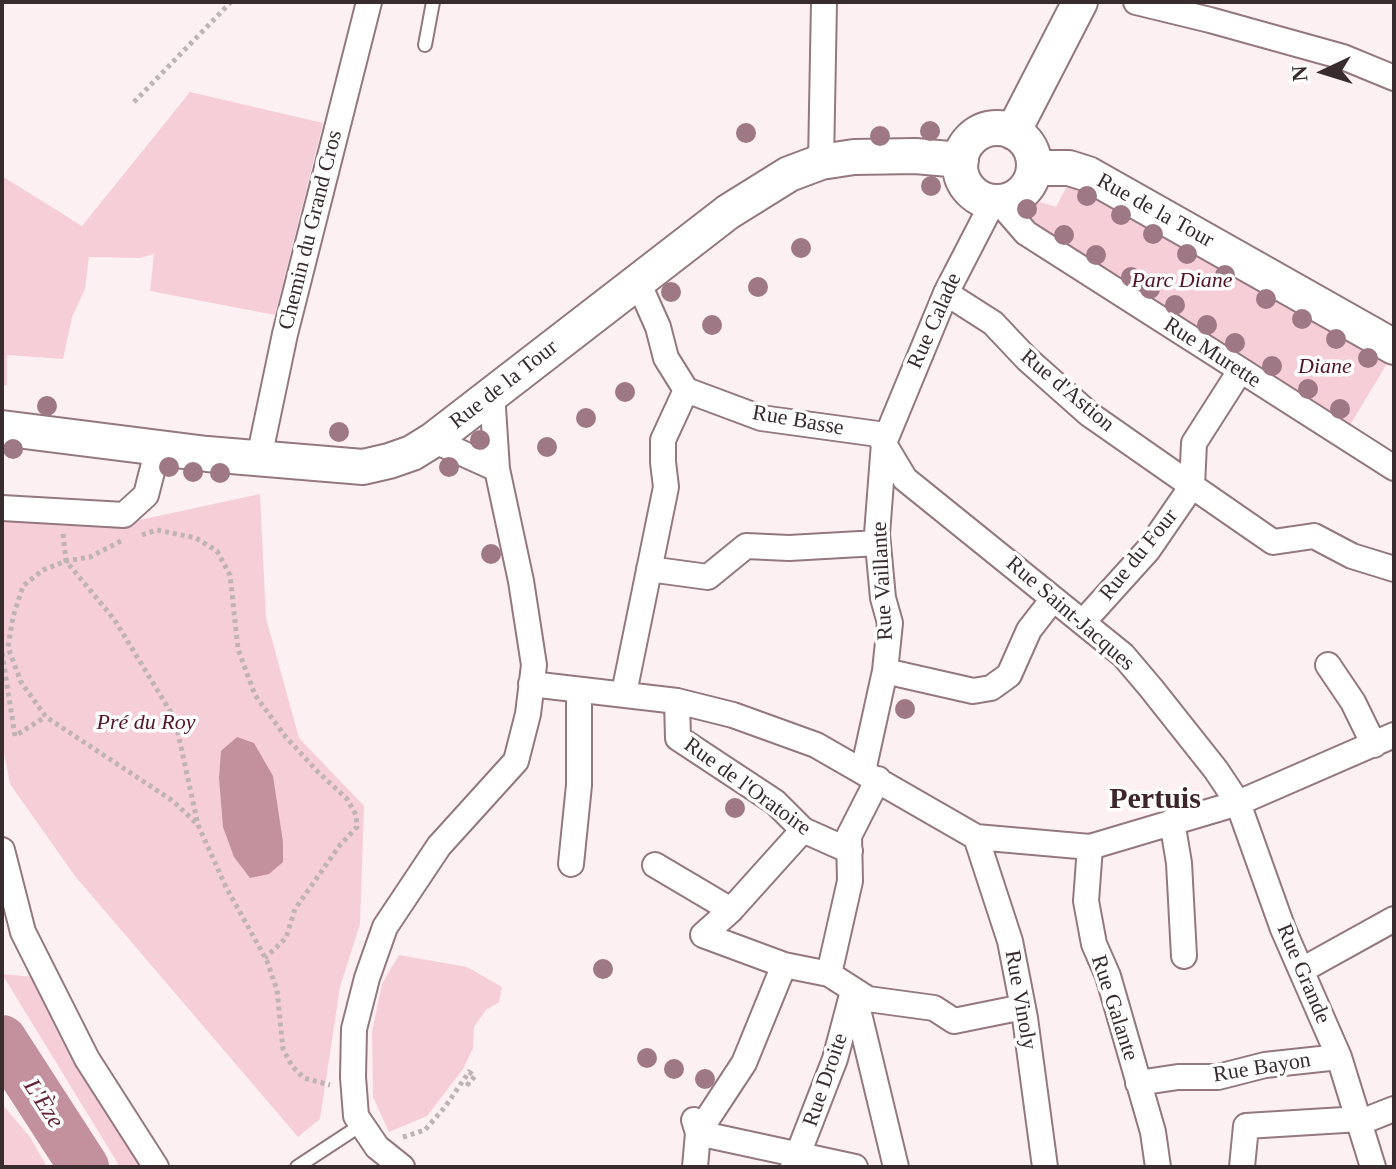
<!DOCTYPE html>
<meta charset="utf-8">
<style>
body{margin:0}
#map{position:relative;width:1396px;height:1169px;overflow:hidden;background:#fcf0f3;font-family:Georgia,serif}
canvas{display:block}
.frame{position:absolute;inset:0;border:4px solid #382c2f;pointer-events:none}
.north{position:absolute;left:1284px;top:32px;width:80px;height:80px;-webkit-text-stroke:6px #fff;paint-order:stroke;rotate:266deg;font-size:22px;font-weight:700;line-height:32px;text-align:center;color:#382c2f}
.north::after{content:'';display:block;margin:auto;width:28px;height:36px;background:#382c2f;clip-path:polygon(50% 0,100% 100%,50% 72%,0 100%)}
</style>
<div id="map">
<canvas width="1396" height="1169"></canvas>
<div class="frame"></div>
<div class="north">N</div>
</div>
<script>
const c = document.querySelector('canvas').getContext('2d');
c.lineJoin = 'round';
function fillPath(path, color) { c.fillStyle = color; c.fill(path, 'evenodd'); }
const poly = rows => new Path2D(rows.map(r => 'M' + r).join(''));
function stroke(path, color, width, dash) { c.strokeStyle = color; c.lineWidth = width; c.lineCap = dash ? 'butt' : 'round'; c.setLineDash(dash || []); c.stroke(path); }
function write(font, color, halo, rows, align = 'center') {
  c.font = font + ' Georgia,serif'; c.lineWidth = 7; c.setLineDash([]); c.textBaseline = 'middle'; c.strokeStyle = halo; c.fillStyle = color; for (const [text, x, y, turn = 0] of rows) {
    c.save(); c.translate(x, y); c.rotate((+turn || 0) * Math.PI / 180); c.textAlign = isNaN(turn) ? turn : align; if (halo) c.strokeText(text, 0, 0); c.fillText(text, 0, 0); c.restore();
  }
}
const green = poly([
 [190,92,323,123,275,315,150,291,154,254,140,258,89,257,85,289,72,317,63,359,7,355,7,385,2,386,2,176,82,226],
 [1072,177,1388,362,1350,425,1201,336,1027,226,1027,209,1040,202,1056,207],
 [260,494,266,618,299,738,364,806,360,924,340,987,320,1119,298,1137,75,876,10,784,2,743,2,520,42,514,135,521],
 [399,955,467,967,502,987,499,1002,486,1010,474,1027,473,1048,463,1069,427,1116,389,1132,373,1097,372,1032,382,984],
 [2,974,44,978,159,1167,120,1167],
 [2,1104,30,1137,47,1167,2,1167]
]);
const water = poly([
 [237,737,254,743,273,776,283,842,283,862,269,874,250,878,234,857,223,827,219,778,221,751]
]);
const river = poly([
 [2,1040,84,1167]
]);
const path = poly([
 [134,102,231,2],
 [63,534,66,561,114,619,175,719,198,825,226,887,267,961,277,990,283,1049,292,1066,304,1078,330,1085],
 [142,535,157,530,196,538,217,551,230,575,238,649,255,695,285,736,317,771,347,799,356,815,357,827,340,845,295,909,286,938,265,958],
 [121,541,90,557,66,561,43,570,23,586,13,617,8,647,21,682,46,717,173,801,198,825],
 [2,653,15,736,45,717],
 [403,1137,425,1130,445,1107,469,1072,475,1076,468,1084,473,1086]
]);
const lane = poly([
 [425,45,433,2],
 [297,1167,361,1125]
]);
const street = poly([
 [1136,2,1210,20,1343,57,1394,78],
 [821,162,824,2],
 [1000,203,1026,233,1394,468],
 [638,282,658,327,666,358,686,390,761,418,878,434,905,479,1123,655,1151,688,1216,770,1238,803,1283,929,1339,1057,1373,1167],
 [946,293,993,323,1027,359,1089,414,1192,486,1148,550,1083,622],
 [1240,371,1194,443,1192,486,1273,542,1314,536,1352,556,1394,569],
 [433,440,497,469],
 [259,458,285,334,369,2],
 [2,508,124,515,146,495,158,448],
 [649,569,708,577,746,546,789,548,878,543],
 [1328,665,1353,702,1374,745],
 [885,671,973,691,991,688,1009,675,1029,630,1053,599],
 [531,684,677,701,733,715,816,745,976,837,1090,847,1238,803,1394,735],
 [624,693,666,487,663,462,663,440,686,390],
 [677,701,678,738,775,802,803,830,850,851],
 [863,771,885,671,890,623,883,598,877,534,884,443,946,293,993,202],
 [1172,821,1179,863,1184,956],
 [803,830,731,910,703,935,784,965,829,974,868,999,934,1008,954,1021,1023,1007],
 [976,837,1010,941,1025,1018,1045,1167],
 [1090,847,1086,901,1094,944,1108,976,1153,1132,1158,1167],
 [2,850,23,932,87,1059,156,1167],
 [571,864,579,785,579,690],
 [655,865,731,910],
 [1302,970,1394,919],
 [829,974,850,881,849,836,878,779],
 [855,997,896,1167],
 [1138,1083,1178,1077,1218,1077,1265,1065,1339,1057],
 [694,1120,698,1133,855,1167],
 [1361,1122,1394,1109],
 [402,1167,377,1147,356,1116,353,1077,354,1029,367,978,385,927,439,846,516,761,528,714,534,665,521,581,497,469,492,393],
 [695,1167,698,1133,744,1063,784,965],
 [793,1167,835,1059,853,991],
 [1242,1167,1246,1126,1360,1119]
]);
const secondary = poly([
 '960 165a37 37 0 1 1 74 0a37 37 0 1 1-74 0Z',
 [1013,132,1080,2],
 [1035,168,1069,168,1088,174,1394,347],
 [2,428,207,454,363,467,389,461,412,453,433,440,728,212,789,174,821,162,854,157,915,156,961,160]
]);
const trees = [
 [930,131],
 [746,133],
 [880,136],
 [931,186],
 [1087,196],
 [1027,209],
 [1121,215],
 [1153,234],
 [1064,235],
 [801,248],
 [1187,254],
 [1096,255],
 [1225,275],
 [1131,277],
 [758,287],
 [1150,289],
 [671,292],
 [1266,299],
 [1175,305],
 [1302,319],
 [712,325],
 [1207,325],
 [1336,339],
 [1235,343],
 [1368,358],
 [1272,366],
 [1308,389],
 [625,392],
 [47,406],
 [1340,409],
 [586,418],
 [339,432],
 [480,440],
 [547,447],
 [13,449],
 [169,467],
 [449,467],
 [193,472],
 [220,473],
 [491,554],
 [905,709],
 [735,808],
 [603,969],
 [647,1058],
 [674,1069],
 [705,1079]
];
const streetNames = [
 ["Rue de la Tour",1155,211,29],
 ["Chemin du Grand Cros",311,230,-76],
 ["Rue Calade",935,321,-66],
 ["Rue Murette",1212,353,33],
 ["Rue de la Tour",504,385,-38],
 ["Rue d'Astion",1067,391,40],
 ["Rue Basse",798,421,10],
 ["Rue du Four",1139,555,-51],
 ["Rue Vaillante",883,581,-93],
 ["Rue Saint-Jacques",1070,614,41],
 ["Rue de l'Oratoire",747,787,36],
 ["Rue Grande",1303,974,67],
 ["Rue Vinoly",1020,1000,80],
 ["Rue Galante",1114,1008,72],
 ["Rue Bayon",1262,1068,-9],
 ["Rue Droite",826,1080,-71]
];
const parkNames = [
 ["Parc Diane",1182,281],
 ["Diane",1325,367],
 ["Pré du Roy",146,723]
];
const waterNames = [
 ["L'Èze",43,1104,57]
];
const districtNames = [
 ["Pertuis",1155,800]
];
fillPath(green, '#f6ced7');
fillPath(water, '#c3909d');
stroke(river, '#c3909d', 50);
stroke(lane, '#93787e', 16);
stroke(street, '#93787e', 28);
stroke(secondary, '#93787e', 38);
stroke(path, '#bfb3b6', 5, [4, 4]);
stroke(lane, '#fff', 12);
stroke(street, '#fff', 24);
stroke(secondary, '#fff', 34);
c.fillStyle = '#9f7885';
for (const [x, y] of trees) { c.beginPath(); c.arc(x, y, 10, 0, 2 * Math.PI); c.fill(); }
write('22px', '#382c2f', '#fff', streetNames);
write('italic 22px', '#53152b', '#fff', parkNames);
write('italic 24px', '#632438', '#fff', waterNames);
write('bold 30px', '#3c262c', '#fff', districtNames);
</script>
